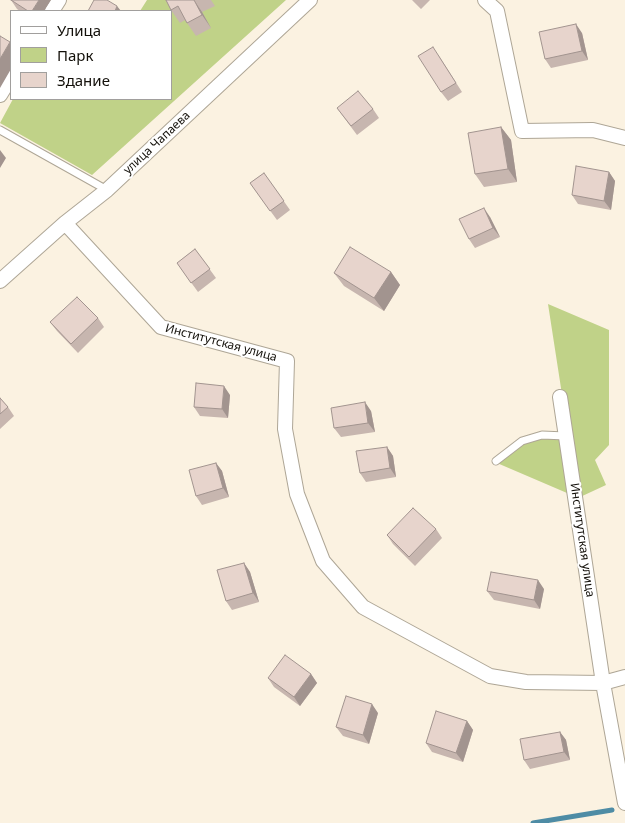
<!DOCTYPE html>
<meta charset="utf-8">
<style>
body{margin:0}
#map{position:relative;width:625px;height:823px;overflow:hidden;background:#fbf2e1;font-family:"Noto Sans",sans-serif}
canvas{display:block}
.legend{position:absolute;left:10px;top:10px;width:162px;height:90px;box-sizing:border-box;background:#fff;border:1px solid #a19f9d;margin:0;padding:6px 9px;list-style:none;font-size:15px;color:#13100a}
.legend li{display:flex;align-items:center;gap:10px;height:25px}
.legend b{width:25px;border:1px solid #a19f9d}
</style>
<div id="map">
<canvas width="625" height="823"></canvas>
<ul class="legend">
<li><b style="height:6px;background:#fff"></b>Улица</li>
<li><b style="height:14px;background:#c0d288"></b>Парк</li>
<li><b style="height:14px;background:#e7d4cc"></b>Здание</li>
</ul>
</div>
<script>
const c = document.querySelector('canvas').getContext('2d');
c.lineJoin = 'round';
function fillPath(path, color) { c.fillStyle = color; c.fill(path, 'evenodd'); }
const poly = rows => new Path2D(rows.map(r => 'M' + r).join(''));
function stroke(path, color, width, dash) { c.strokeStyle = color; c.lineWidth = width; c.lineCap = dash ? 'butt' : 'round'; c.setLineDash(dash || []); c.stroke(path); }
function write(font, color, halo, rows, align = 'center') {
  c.font = font + ' "Noto Sans",sans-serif'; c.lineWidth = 4; c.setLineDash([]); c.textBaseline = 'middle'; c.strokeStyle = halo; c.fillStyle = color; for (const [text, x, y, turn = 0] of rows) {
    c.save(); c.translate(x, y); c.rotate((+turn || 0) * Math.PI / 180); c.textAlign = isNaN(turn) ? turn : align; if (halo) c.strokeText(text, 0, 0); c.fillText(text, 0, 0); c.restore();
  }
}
const green = poly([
 [147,0,286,0,92,175,0,123,13,99,171,99,171,11,140,11],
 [548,304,609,330,609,445,595,460,606,485,578,498],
 [543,437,565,437,574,496,497,463,522,443]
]);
const stream = poly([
 [533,823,612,810]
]);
const service = poly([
 [0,130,107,190],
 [496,461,522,441,542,435,566,436]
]);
const minor = poly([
 [485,0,497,11,522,131,593,130,625,138],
 [52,11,59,0],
 [0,95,11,77],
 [65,223,161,327,287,361,285,429,297,494,323,561,363,607,490,676,526,682,603,683,625,677],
 [0,281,65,223,107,190,310,0],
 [560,397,603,683,625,803]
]);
const wall = poly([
 [11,0,44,11,20,11,17,9],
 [166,0,211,0,215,6,202,12,211,28,196,36,185,20,180,23,171,10],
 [412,0,430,0,421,9],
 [582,33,588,60,551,68,545,59],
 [439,56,462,92,448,101,441,92],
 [337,108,373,109,379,118,357,135],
 [501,127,511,140,517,182,484,187,475,174],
 [609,172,615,181,611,210,578,204,572,195],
 [264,173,290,210,277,220,250,183],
 [490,217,500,237,475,248,469,239],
 [195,249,216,278,198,292,177,263],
 [391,272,400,285,384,311,344,286,334,273],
 [98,318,104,327,78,353,57,331,50,322],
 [230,395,228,418,200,416,194,407],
 [0,398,8,407,14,416,0,429],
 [371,411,375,432,341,437,334,428],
 [387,447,393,456,396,477,366,482,360,473],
 [216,463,222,471,229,497,202,505,196,496],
 [436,529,442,538,415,566,393,544,387,535],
 [244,563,250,572,259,602,232,610,226,601],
 [544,589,540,609,494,600,487,591],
 [311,674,317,683,300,706,274,687,268,678],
 [378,713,369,744,343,736,336,727],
 [467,721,473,730,463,762,432,752,426,743],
 [560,732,566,740,570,760,530,769,524,760]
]);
const shadedWall = poly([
 [39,0,51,0,44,11,32,11],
 [194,0,202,12,211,28,202,15],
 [117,6,121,11,115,11],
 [576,24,582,33,588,60,582,51],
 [10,42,11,43,11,69,0,88,0,59],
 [501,127,511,140,517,182,508,169],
 [0,150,6,158,0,168],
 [609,172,615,181,611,210,604,201],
 [484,208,490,217,500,237,493,228],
 [391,272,400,285,384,311,374,298],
 [224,386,230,395,228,418,222,409],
 [365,402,371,411,375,432,368,423],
 [387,447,393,456,396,477,390,468],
 [216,463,222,471,229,497,223,488],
 [244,563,250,572,259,602,253,593],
 [538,580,544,589,540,609,534,600],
 [311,674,317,683,300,706,294,697],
 [372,704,378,713,369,744,363,735],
 [467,721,473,730,463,762,456,753],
 [560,732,566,740,570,760,564,752]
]);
const building = poly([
 [11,0,39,0,32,11,28,11,11,0],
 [94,0,107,0,117,6,115,11,88,11,94,0],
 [166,0,194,0,202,15,187,23,178,6,171,10,166,0],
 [576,24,582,51,545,59,539,32,576,24],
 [0,36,10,42,0,59,0,36],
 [433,47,456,83,441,92,418,56,433,47],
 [358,91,373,109,351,126,337,108,358,91],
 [501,127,508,169,475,174,468,133,501,127],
 [576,166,609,172,604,201,572,195,576,166],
 [264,173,284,201,270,211,250,183,264,173],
 [484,208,493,228,469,239,459,219,484,208],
 [350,247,391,272,374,298,334,273,350,247],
 [195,249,210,269,191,283,177,263,195,249],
 [77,297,98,318,71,344,50,322,77,297],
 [196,383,224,386,222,409,194,407,196,383],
 [0,398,8,407,0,414,0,398],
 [365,402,368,423,334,428,331,408,365,402],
 [387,447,390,468,360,473,356,451,387,447],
 [216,463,223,488,196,496,189,470,216,463],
 [413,508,436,529,409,557,387,535,413,508],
 [244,563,253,593,226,601,217,570,244,563],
 [491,572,538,580,534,600,487,591,491,572],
 [285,655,311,674,294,697,268,678,285,655],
 [346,696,372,704,363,735,336,727,346,696],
 [436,711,467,721,456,753,426,743,436,711],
 [560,732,564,752,524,760,520,739,560,732]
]);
const streetNames = [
 ["улица Чапаева",157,143,-43],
 ["Институтская улица",221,343,15],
 ["Институтская улица",582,540,82]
];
fillPath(green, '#c0d288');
stroke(stream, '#4e8ca5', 5);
stroke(service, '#aea696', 9);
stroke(minor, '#aea696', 16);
stroke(service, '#fff', 7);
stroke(minor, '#fff', 14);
fillPath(wall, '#c7b6af');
fillPath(shadedWall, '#a2948f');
fillPath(building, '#e7d4cc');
stroke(building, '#a2948f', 1);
write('12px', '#13100a', '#fff', streetNames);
</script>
